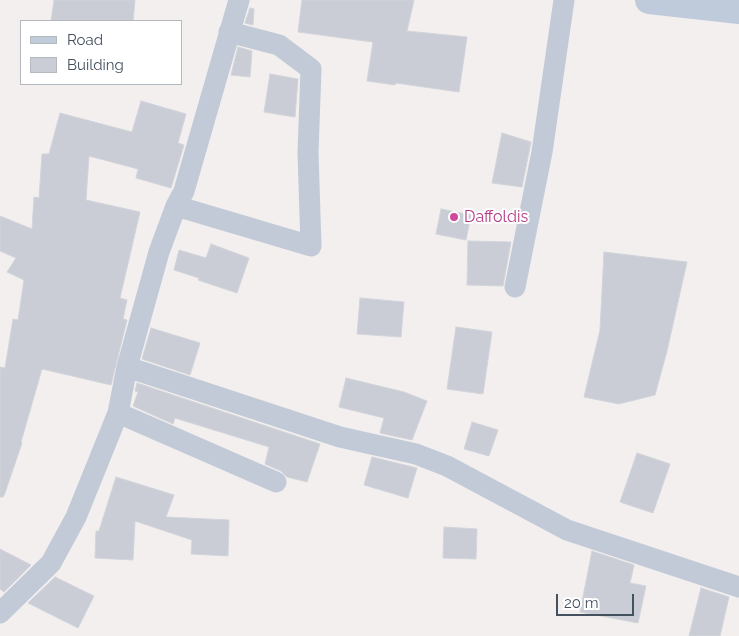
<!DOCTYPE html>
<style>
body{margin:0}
#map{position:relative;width:739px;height:636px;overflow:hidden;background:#f2efee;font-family:Raleway,sans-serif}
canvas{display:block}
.legend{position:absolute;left:20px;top:20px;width:162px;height:65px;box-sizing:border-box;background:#fff;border:1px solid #b4b9bf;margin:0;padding:6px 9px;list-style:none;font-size:15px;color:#44515f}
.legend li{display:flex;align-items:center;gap:10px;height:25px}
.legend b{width:25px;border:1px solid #b4b9bf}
.scale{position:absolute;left:556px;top:594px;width:78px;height:22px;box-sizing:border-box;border:2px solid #44515f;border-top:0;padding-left:6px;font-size:15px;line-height:18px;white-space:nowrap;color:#44515f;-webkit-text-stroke:4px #fff;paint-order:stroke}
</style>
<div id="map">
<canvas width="739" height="636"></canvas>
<ul class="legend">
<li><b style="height:6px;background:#bfcbda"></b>Road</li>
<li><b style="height:14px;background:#cacdd5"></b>Building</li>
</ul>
<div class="scale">20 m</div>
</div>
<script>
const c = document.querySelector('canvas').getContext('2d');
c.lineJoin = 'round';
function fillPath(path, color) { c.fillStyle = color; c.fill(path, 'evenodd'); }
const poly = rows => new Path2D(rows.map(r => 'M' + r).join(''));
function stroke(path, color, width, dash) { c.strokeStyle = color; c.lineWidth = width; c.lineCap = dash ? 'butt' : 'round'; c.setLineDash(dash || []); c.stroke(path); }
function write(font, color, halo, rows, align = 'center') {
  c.font = font + ' Raleway,sans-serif'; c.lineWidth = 4; c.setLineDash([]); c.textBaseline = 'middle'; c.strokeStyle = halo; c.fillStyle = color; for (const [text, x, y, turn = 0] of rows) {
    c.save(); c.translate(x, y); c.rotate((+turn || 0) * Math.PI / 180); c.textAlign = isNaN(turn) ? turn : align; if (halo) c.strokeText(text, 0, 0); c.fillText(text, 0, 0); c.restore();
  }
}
const building = poly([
 [54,0,135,0,133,21,51,21,54,0],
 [302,0,414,0,407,31,467,37,459,92,396,83,395,85,367,81,373,42,298,32,302,0],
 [250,8,254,9,253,25,245,23,250,8],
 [238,47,252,51,250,77,231,75,238,47],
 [270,74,298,79,295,117,264,112,270,74],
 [141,101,186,114,178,143,184,145,171,188,136,178,138,169,89,156,86,200,140,212,120,298,127,300,123,319,127,320,111,385,42,369,21,442,22,443,5,493,3,497,0,497,0,367,5,368,13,319,18,320,24,280,7,272,16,258,0,251,0,216,32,229,34,197,39,198,42,154,49,154,60,113,132,132,141,101],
 [502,133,531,142,522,187,492,183,502,133],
 [441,209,471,215,466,240,436,234,441,209],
 [468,241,511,242,503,286,467,285,468,241],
 [211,244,249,258,237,293,198,280,199,278,174,270,179,250,206,258,211,244],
 [604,252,687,262,667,351,655,395,619,404,584,397,600,330,604,252],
 [360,298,404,302,401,337,357,334,360,298],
 [456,327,492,332,483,394,447,389,456,327],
 [151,328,200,343,190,375,142,359,151,328],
 [346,378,404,392,427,401,412,440,380,433,384,418,339,407,346,378],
 [137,383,320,444,307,482,287,477,281,471,265,464,269,447,175,418,173,424,133,406,138,392,135,391,137,383],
 [472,422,498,430,489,456,464,449,472,422],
 [637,453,670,464,653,513,620,502,637,453],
 [372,457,417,468,408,498,364,485,372,457],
 [116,477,174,495,166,517,229,520,228,556,191,554,192,540,135,521,133,560,95,558,96,531,99,531,116,477],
 [444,527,477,529,476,559,443,558,444,527],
 [0,549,31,565,4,592,0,589,0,549],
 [592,551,634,565,630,583,646,586,638,623,580,612,592,551],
 [55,577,94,596,78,628,28,603,55,577],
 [701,588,729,597,720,636,689,636,701,588]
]);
const minor = poly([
 [176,206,311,246,308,153,311,69,279,45,229,32],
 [515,287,542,152,564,0],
 [127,367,159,252,176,206,184,191,239,0],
 [118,413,276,482],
 [0,613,51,563,76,517,118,413,127,367,340,437,416,454,447,466,567,530,739,587]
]);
const secondary = poly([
 [649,0,739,10]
]);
const markers = [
 [454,217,5,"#d1479c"]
];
const hotelNames = [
 ["Daffoldis",464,217]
];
fillPath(building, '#cacdd5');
stroke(building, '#d2d4db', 1);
stroke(minor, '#c1cad6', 21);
stroke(secondary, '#bfcbda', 28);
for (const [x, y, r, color] of markers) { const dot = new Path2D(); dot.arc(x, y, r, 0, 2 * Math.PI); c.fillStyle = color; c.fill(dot); stroke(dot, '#fff', 2); }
write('16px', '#b23c85', '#fff', hotelNames, 'left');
</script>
